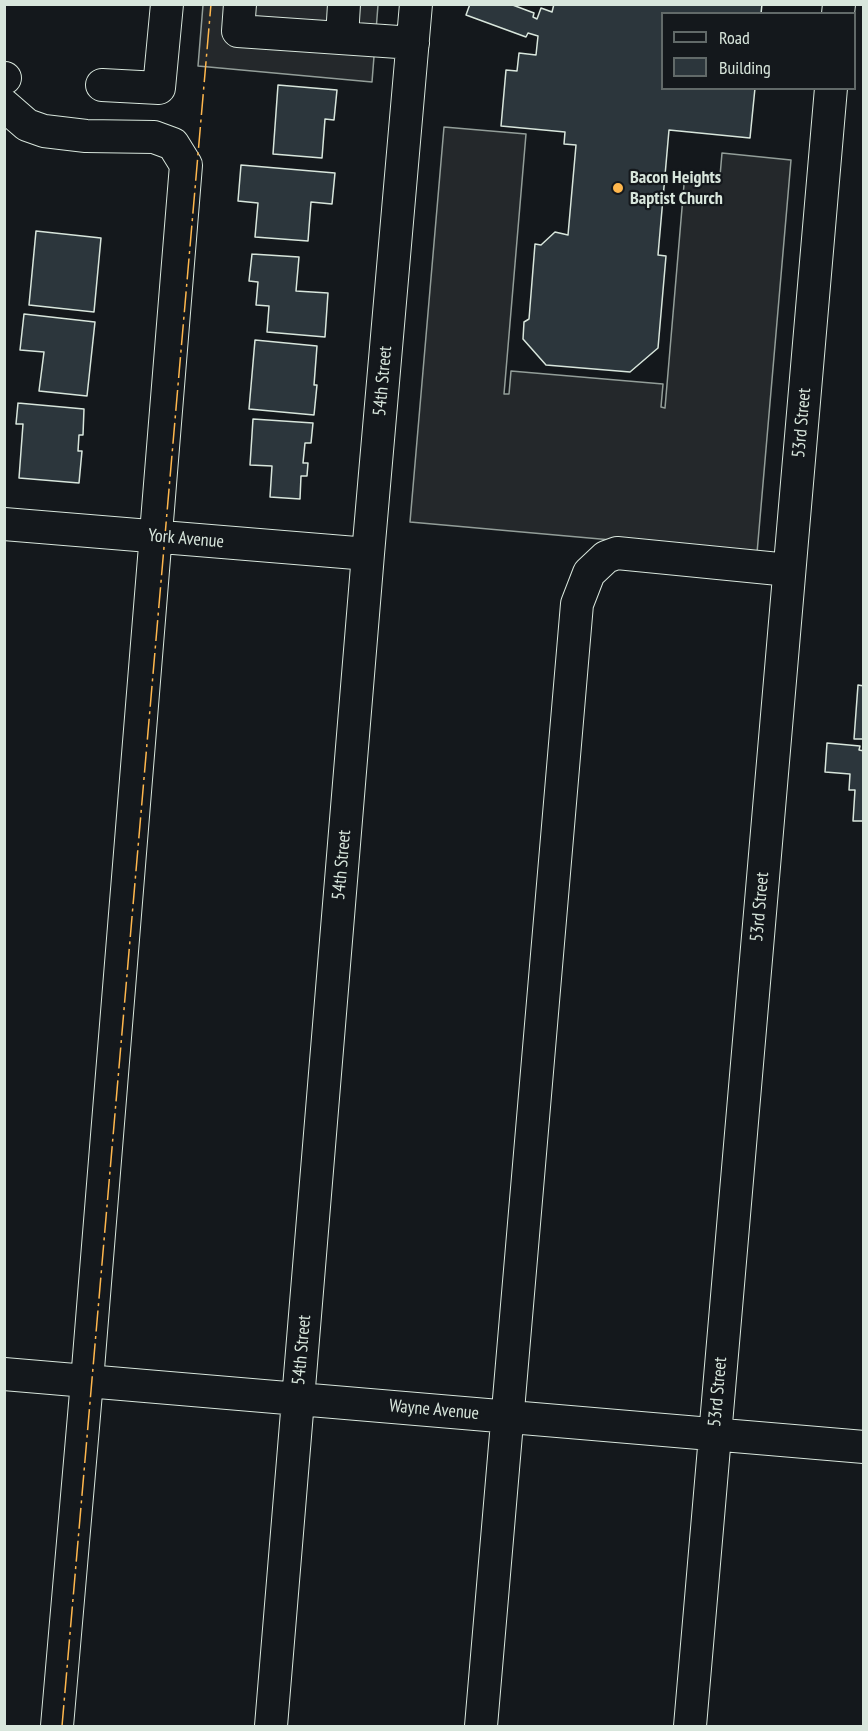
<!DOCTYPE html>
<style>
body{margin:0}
#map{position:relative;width:868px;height:1731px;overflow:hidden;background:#14181c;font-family:"PT Sans Narrow",sans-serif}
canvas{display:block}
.frame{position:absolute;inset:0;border:6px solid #d8e6dc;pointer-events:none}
.legend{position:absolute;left:661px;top:12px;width:195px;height:78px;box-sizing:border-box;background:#14181c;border:2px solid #626a69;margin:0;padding:8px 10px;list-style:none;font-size:18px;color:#d8e6dc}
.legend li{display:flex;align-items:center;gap:12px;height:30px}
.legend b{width:30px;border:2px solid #626a69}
</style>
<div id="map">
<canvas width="868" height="1731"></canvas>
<div class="frame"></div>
<ul class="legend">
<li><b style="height:8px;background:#14181c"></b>Road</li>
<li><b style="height:16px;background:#2c363c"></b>Building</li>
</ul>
</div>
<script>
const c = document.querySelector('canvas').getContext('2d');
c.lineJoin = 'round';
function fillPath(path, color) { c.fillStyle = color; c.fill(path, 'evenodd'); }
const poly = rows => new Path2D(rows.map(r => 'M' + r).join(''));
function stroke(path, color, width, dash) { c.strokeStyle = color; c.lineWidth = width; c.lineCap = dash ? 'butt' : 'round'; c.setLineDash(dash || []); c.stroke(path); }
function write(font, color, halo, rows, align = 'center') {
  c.font = font + ' "PT Sans Narrow",sans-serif'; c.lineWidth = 4.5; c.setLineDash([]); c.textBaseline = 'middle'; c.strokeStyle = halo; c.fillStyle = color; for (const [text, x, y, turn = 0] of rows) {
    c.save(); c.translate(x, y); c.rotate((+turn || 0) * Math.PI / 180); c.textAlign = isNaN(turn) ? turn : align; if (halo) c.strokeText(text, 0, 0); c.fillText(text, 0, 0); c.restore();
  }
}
const parking = poly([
 [203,5,378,5,372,82,198,66,203,5],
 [444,127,526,134,504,394,509,394,511,371,663,384,661,407,665,408,685,173,720,176,722,153,791,160,757,553,410,522,444,127]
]);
const building = poly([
 [470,4,510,4,534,13,533,17,537,19,541,8,552,12,554,4,762,4,761,14,662,14,662,88,755,88,750,138,669,130,658,255,666,256,658,348,630,372,546,365,523,339,524,322,529,319,535,244,541,245,555,232,568,235,576,145,564,144,565,132,501,126,506,70,517,71,519,53,536,55,538,36,528,33,526,37,466,15,470,4],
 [278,85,337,90,334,120,325,119,322,158,273,154,278,85],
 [241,165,335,173,332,204,311,202,308,241,255,237,258,203,238,201,241,165],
 [36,231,101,238,94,312,29,305,36,231],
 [252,254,299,257,296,291,328,293,325,337,267,332,269,306,256,305,258,282,249,281,252,254],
 [24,314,95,322,87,396,39,391,44,352,20,350,24,314],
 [255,340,317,346,314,385,317,385,314,415,249,409,255,340],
 [18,403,84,409,83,435,79,435,78,451,82,451,79,483,19,478,23,424,16,424,18,403],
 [253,419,313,423,311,443,305,443,303,463,308,463,307,476,301,476,300,499,270,497,272,466,250,465,253,419],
 [858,685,864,686,864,739,854,739,858,685],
 [827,743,860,746,859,750,864,751,864,821,853,821,855,790,849,790,850,774,825,772,827,743]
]);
const minor = poly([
 [240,4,238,31,413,43],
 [838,14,839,4],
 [342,38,344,4],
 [4,78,5,78],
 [102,85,159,88,167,4],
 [4,105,27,125,44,131,86,136,154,137,173,144,186,165,87,1381,57,1726],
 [4,524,368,554],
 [4,1374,864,1447],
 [271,1726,368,554,416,4],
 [481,1726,577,604,589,573,606,557,617,553,789,570],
 [690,1726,831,88]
]);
const power = poly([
 [62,1726,211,4]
]);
const markers = [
 [618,188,6,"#ffb74d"]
];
const poiNames = [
 ["Bacon Heights",630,178],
 ["Baptist Church",630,199]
];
const streetNames = [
 ["54th Street",383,381,-85],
 ["53rd Street",802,423,-85],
 ["York Avenue",186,539,5],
 ["54th Street",342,865,-85],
 ["53rd Street",760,907,-85],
 ["54th Street",302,1350,-85],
 ["53rd Street",718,1392,-85],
 ["Wayne Avenue",434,1410,5]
];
fillPath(parking, '#24282b');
stroke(parking, '#939e99', 1.5);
fillPath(building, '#2c363c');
stroke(building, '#d8e6dc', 1.5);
stroke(minor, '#d8e6dc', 34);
stroke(minor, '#14181c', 32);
stroke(power, '#ffb74d', 1.5, [21, 4.5, 3, 4.5]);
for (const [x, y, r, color] of markers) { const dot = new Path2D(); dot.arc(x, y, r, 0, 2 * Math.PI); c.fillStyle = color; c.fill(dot); stroke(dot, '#14181c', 2); }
write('bold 18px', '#d8e6dc', '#14181c', poiNames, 'left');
write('18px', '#d8e6dc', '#14181c', streetNames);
</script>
